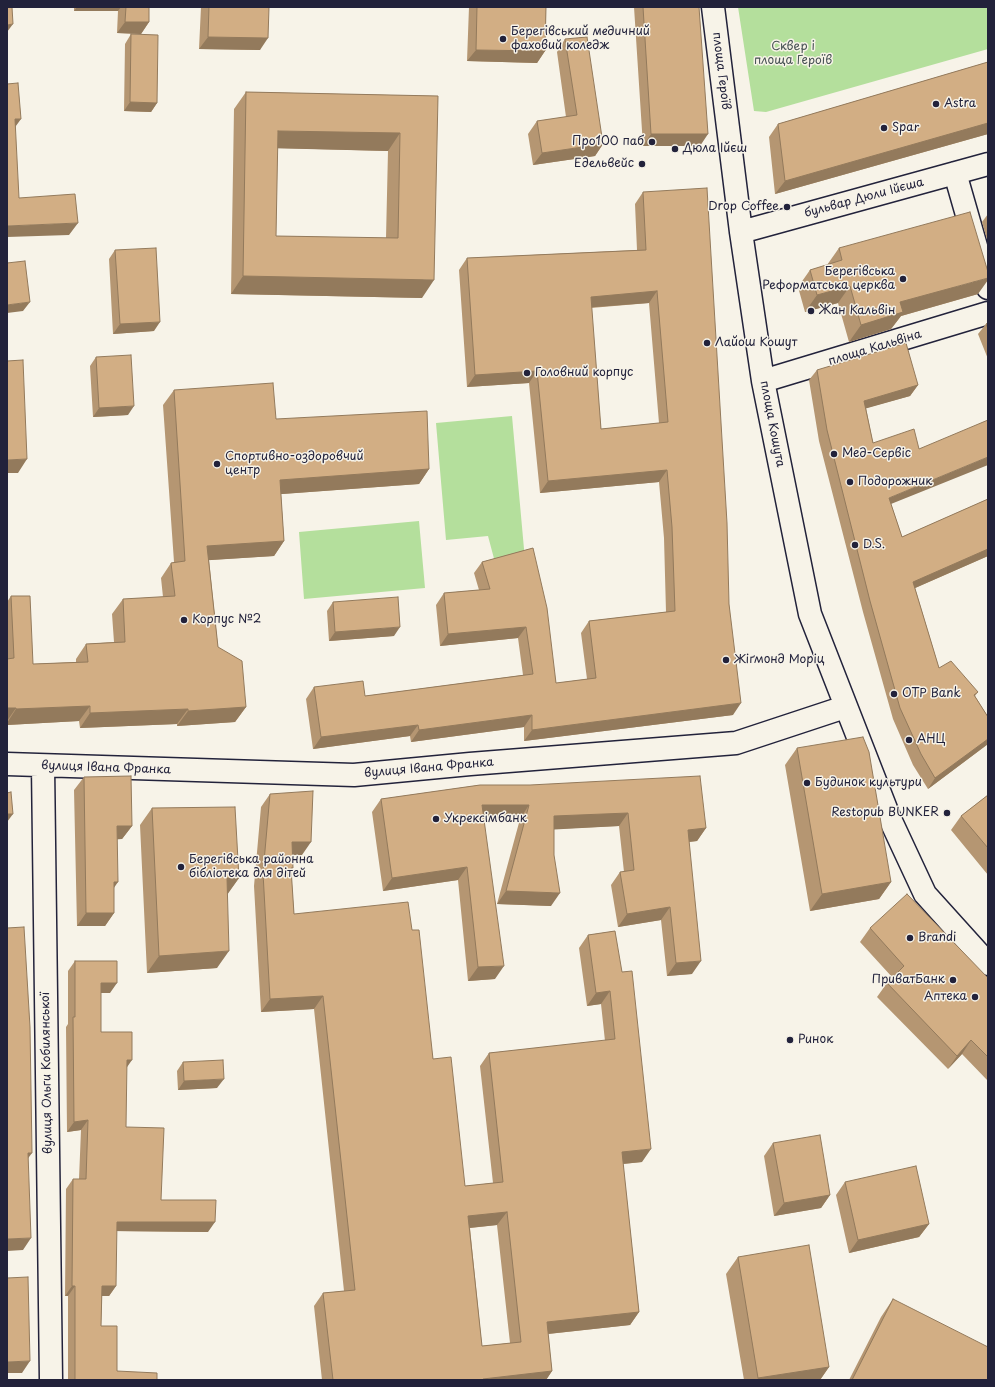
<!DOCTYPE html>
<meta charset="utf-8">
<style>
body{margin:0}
#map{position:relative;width:995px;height:1387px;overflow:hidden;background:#f7f3e8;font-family:"Playpen Sans",sans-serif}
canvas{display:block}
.frame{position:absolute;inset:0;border:8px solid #22223b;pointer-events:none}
</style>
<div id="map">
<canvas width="995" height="1387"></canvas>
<div class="frame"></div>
</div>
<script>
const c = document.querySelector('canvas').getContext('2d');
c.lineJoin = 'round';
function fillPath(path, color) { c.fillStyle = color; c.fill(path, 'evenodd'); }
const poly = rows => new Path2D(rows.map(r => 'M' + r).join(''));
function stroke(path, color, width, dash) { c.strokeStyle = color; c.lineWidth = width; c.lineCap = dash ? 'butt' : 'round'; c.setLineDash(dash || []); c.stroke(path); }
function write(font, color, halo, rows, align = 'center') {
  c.font = font + ' "Playpen Sans",sans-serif'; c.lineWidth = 3; c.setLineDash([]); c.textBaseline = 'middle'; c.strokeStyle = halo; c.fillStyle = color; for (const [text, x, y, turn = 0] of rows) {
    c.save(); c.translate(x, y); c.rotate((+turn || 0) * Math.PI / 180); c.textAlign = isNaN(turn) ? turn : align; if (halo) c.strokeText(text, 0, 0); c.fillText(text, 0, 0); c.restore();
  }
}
const green = poly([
 [738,7,988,7,988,49,766,112,754,111],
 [512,416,525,560,496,566,488,536,446,540,436,423],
 [419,521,425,588,304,599,299,532]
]);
const minor = poly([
 [713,7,741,232,763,381,810,614,890,819,925,894,988,964],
 [955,173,988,288],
 [741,232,988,164],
 [763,381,988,313],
 [7,764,354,775,470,764,736,743,845,707],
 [43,766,51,1380]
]);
const wall = poly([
 [74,7,149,7,149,22,141,34,117,33,118,11,74,11],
 [201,7,269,7,260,50,199,49],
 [469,7,546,7,545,51,537,63,467,61],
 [634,7,699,7,700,146,643,146],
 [131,34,157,103,151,112,124,111,125,44],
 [565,39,603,144,595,156,533,165,528,134,537,121,566,117,557,52],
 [988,62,988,134,775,194,769,137,778,124],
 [246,92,438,96,422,298,231,294,234,109],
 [277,148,388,151,386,238,276,236],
 [643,192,729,604,733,715,524,741,524,727,411,742,410,736,313,749,306,699,314,687,365,696,523,675,518,638,440,646,436,605,444,593,479,590,474,573,482,562,533,548,556,683,587,679,581,633,589,621,666,612,664,538,659,482,540,493,529,383,467,387,459,270,467,258,637,250,635,204],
 [649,303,659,423,601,429,591,308],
 [988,214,988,243,982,222],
 [839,248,978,294,901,316,891,329,849,342,838,303,805,312,798,287,810,270,827,265],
 [115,250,154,331,113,334,109,259],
 [988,323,988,359,978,334,986,324],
 [96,357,128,415,93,417,90,366],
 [817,370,918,385,910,396,866,408,873,443,891,504,902,537,988,499,988,556,915,588,939,668,978,692,975,696,988,717,988,744,928,789,913,765,893,719,863,612,819,441,809,380],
 [174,390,276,419,429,469,419,484,281,494,284,541,274,556,209,560,218,647,246,707,235,722,177,726,177,724,80,728,79,721,7,725,7,602,11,596,33,664,76,662,76,659,86,644,114,642,112,614,123,599,163,597,161,578,171,563,174,562,163,405],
 [333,602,394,636,329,641,327,611],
 [797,748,891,882,879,899,810,911,785,765],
 [84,777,132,826,122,839,117,839,114,888,114,913,105,926,77,926,74,790],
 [480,785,706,828,697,841,689,842,692,974,667,976,661,920,618,927,611,885,620,872,624,872,619,826,554,829,551,906,497,904,520,819,484,818,495,979,468,981,458,880,383,891,372,812,381,799],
 [270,794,302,855,292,855,293,868,291,870,294,914,412,930,433,1059,465,1186,493,1183,480,1066,489,1053,605,1041,601,1004,587,1006,579,948,588,935,615,931,642,1162,623,1164,639,1312,630,1325,548,1334,552,1371,546,1380,322,1380,314,1306,323,1293,344,1291,314,1009,261,1012,254,886,261,807],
 [497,1225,510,1343,482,1346,470,1228],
 [988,795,988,875,951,830,961,816],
 [152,808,239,878,227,894,217,968,147,973,140,825],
 [870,928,988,978,988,1081,962,1054,948,1069,877,997,887,983,892,977,860,942],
 [75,961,110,993,101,993,101,1032,126,1068,126,1127,161,1200,208,1232,116,1231,116,1286,109,1296,102,1296,101,1326,117,1371,157,1380,68,1380,68,1296,65,1296,66,1189,73,1179,79,1179,81,1130,67,1132,66,1027,68,1024,68,971],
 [183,1062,217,1088,178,1090,177,1071],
 [773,1143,830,1195,821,1208,774,1216,764,1156],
 [845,1182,929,1224,919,1237,849,1253,836,1195],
 [738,1257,829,1367,820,1380,744,1380,726,1274],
 [893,1299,988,1380,849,1380,881,1317]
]);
const shadedWall = poly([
 [77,7,121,7,118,11,74,11],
 [125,22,149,22,141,34,117,33],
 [13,24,7,32,7,25],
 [208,37,268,38,260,50,199,49],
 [476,50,545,51,537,63,467,61],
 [130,102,157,103,151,112,124,111],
 [15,119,21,119,13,130],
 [988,123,988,134,775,194,785,181],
 [278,131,400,133,388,151,266,148],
 [651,134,708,134,700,146,643,146],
 [603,144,595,156,533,165,542,153],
 [78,223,69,235,7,237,7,226],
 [243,276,434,280,422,298,231,294],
 [988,278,988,280,978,294,901,316,891,329,849,342,861,325,900,302],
 [850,286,838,303,805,312,817,295],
 [657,291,649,303,582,308,591,297],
 [30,302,23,311,7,313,7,305],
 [160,322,154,331,113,334,120,324],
 [537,371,529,383,467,387,475,375],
 [918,385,910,396,857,411,864,401],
 [134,406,128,415,93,417,99,408],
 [988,457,988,465,881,508,889,498],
 [27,459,18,473,7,473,7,460],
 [429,469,419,484,269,495,280,480],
 [667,470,659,482,540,493,548,481],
 [284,541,274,556,196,561,207,546],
 [988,549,988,556,906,592,913,582],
 [400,627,394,636,329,641,335,632],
 [526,627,518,638,440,646,448,634],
 [741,703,733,715,524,741,532,730],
 [90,706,79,721,7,725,7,723,16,709],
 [246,707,235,722,177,726,188,711],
 [7,708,16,708,7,721],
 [188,709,177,724,80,728,90,713],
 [532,715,524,727,411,742,419,730],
 [418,725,410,736,313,749,321,737],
 [988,739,988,744,928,789,935,778],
 [482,805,529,805,520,819,473,818],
 [628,813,619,826,545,830,554,816],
 [7,814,13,814,7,822],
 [117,826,132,826,122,839,108,840],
 [706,828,697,841,679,843,688,830],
 [292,842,311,842,302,855,283,855],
 [467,867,458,880,383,891,392,878],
 [227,878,239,878,227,895],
 [114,882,118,882,109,895],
 [891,882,879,899,810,911,822,894],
 [506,891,560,893,551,906,497,904],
 [670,907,661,920,618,927,627,914],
 [86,913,114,913,105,926,77,926],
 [229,951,217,968,147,973,159,956],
 [701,961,692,974,667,976,676,963],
 [504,966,495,979,468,981,478,967],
 [101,983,117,983,110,993,94,993],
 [610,991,601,1004,587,1006,596,993],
 [323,996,314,1009,261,1012,270,999],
 [971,1040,962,1054,948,1069,957,1056],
 [127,1060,132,1060,125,1070],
 [224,1079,217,1088,178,1090,184,1081],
 [88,1120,81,1130,67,1132,74,1122],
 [651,1149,642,1162,612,1165,622,1152],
 [28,1153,32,1153,23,1165],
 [830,1195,821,1208,774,1216,784,1203],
 [507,1212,497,1225,459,1229,468,1216],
 [117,1222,215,1222,208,1232,110,1231],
 [929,1224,919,1237,849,1253,858,1240],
 [31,1238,23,1250,7,1251,7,1239],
 [72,1286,75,1286,68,1296,65,1296],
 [102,1286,116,1286,109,1296,95,1296],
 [639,1312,630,1325,538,1335,547,1322],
 [30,1361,22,1373,7,1373,7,1362],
 [829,1367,820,1380,757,1380,758,1378],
 [552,1371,546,1380,482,1380,483,1379]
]);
const building = poly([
 [7,7,12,7,13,24,7,25,7,7],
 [126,7,149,7,149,22,125,22,126,7],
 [209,7,269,7,268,38,208,37,209,7],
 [477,7,546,7,545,51,476,50,477,7],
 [643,7,699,7,708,134,651,134,643,7],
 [131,34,158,35,157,103,130,102,131,34],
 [587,37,603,144,542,153,537,121,577,115,565,39,587,37],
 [988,62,988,123,785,181,778,124,988,62],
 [18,83,21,119,15,119,19,198,75,194,78,223,7,226,7,84,18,83],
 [246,92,438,96,434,280,243,276,246,92],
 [278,131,400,133,398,238,276,236,278,131],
 [707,188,727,523,729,604,741,703,532,730,532,715,419,730,418,725,321,737,314,687,363,681,365,696,533,674,526,627,448,634,444,593,490,589,482,562,533,548,547,608,556,683,596,678,589,621,675,611,672,527,667,470,548,481,537,371,475,375,467,258,646,250,643,192,707,188],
 [657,291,668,422,601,429,591,297,657,291],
 [970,212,988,272,988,278,900,302,903,312,861,325,850,286,817,295,810,270,842,260,839,248,970,212],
 [156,248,160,322,120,324,115,250,156,248],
 [25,261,30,302,7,305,7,263,25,261],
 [988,323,988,329,986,324,988,323],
 [906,343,918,385,864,401,873,443,914,429,919,449,988,420,988,457,889,498,902,537,988,499,988,549,913,582,939,668,951,661,978,692,974,695,988,717,988,739,935,778,921,754,900,708,870,601,827,430,817,370,906,343],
 [131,355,134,406,99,408,96,357,131,355],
 [23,360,27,459,7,460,7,361,23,360],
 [273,383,276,419,427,411,429,469,280,480,284,541,207,546,218,647,242,661,246,707,188,711,188,709,90,713,90,706,16,709,16,708,7,708,7,659,14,658,11,596,30,596,33,664,88,662,86,644,125,642,123,599,175,596,171,563,185,561,174,390,273,383],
 [398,597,400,627,335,632,333,602,398,597],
 [863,737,869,752,891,882,822,894,797,748,863,737],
 [131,776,132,826,117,826,118,882,114,882,114,913,86,913,84,777,131,776],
 [700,776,706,828,688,830,701,961,676,963,670,907,627,914,620,872,634,870,628,813,554,816,554,855,560,893,506,891,529,805,482,805,504,966,478,967,467,867,392,878,381,799,480,785,530,785,700,776],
 [313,791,311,842,292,842,293,868,291,868,294,914,408,902,412,930,419,930,433,1059,451,1057,465,1186,503,1182,489,1053,615,1039,610,991,596,993,588,935,615,931,622,972,632,971,651,1149,622,1152,639,1312,547,1322,552,1371,483,1379,483,1380,333,1380,323,1293,355,1290,323,996,270,999,263,873,270,794,313,791],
 [507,1212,521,1342,482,1346,468,1216,507,1212],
 [11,792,13,814,7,814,7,793,11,792],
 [988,795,988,848,961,816,988,795],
 [235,807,239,878,227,878,229,951,159,956,152,808,235,807],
 [907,894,988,978,988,1057,971,1040,957,1056,887,983,904,966,870,928,907,894],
 [24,927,30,1027,32,1153,28,1153,31,1238,7,1239,7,928,24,927],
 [75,961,117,961,117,983,101,983,101,1032,132,1032,132,1060,127,1060,126,1127,164,1128,161,1200,216,1200,215,1222,117,1222,116,1286,102,1286,101,1326,117,1326,117,1371,157,1373,157,1380,75,1380,75,1286,72,1286,73,1179,86,1179,88,1120,74,1122,73,1017,75,1017,75,961],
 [223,1060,224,1079,184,1081,183,1062,223,1060],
 [820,1135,830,1195,784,1203,773,1143,820,1135],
 [916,1166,929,1224,858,1240,845,1182,916,1166],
 [809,1245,829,1367,758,1378,738,1257,809,1245],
 [28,1277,30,1361,7,1362,7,1278,28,1277],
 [893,1299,988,1347,988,1380,852,1380,893,1299]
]);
const markers = [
 [503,39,4,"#22223b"],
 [936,104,4,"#22223b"],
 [884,128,4,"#22223b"],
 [652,142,4,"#22223b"],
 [675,149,4,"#22223b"],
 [642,164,4,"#22223b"],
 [787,207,4,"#22223b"],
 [903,279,4,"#22223b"],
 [811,311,4,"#22223b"],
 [707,343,4,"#22223b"],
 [527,373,4,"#22223b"],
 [834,454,4,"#22223b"],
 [217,464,4,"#22223b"],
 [850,482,4,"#22223b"],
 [855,545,4,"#22223b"],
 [184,620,4,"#22223b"],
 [726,660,4,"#22223b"],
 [894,694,4,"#22223b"],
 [909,740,4,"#22223b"],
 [807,783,4,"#22223b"],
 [947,813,4,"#22223b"],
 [436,819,4,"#22223b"],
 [181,867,4,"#22223b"],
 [910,938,4,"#22223b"],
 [953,980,4,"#22223b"],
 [975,997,4,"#22223b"],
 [790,1040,4,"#22223b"]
];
const poiNames = [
 ["Берегівський медичний",511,32],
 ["фаховий коледж",511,46],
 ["Astra",944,104],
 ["Spar",892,128],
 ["Про100 паб",644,142,"right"],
 ["Дюла Ійєш",683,149],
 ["Едельвейс",634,164,"right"],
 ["Drop Coffee",779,207,"right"],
 ["Берегівська",895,272,"right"],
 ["Реформатська церква",895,286,"right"],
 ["Жан Кальвін",819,311],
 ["Лайош Кошут",715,343],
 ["Головний корпус",535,373],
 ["Мед-Сервіс",842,454],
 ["Спортивно-оздоровчий",225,457],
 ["центр",225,471],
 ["Подорожник",858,482],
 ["D.S.",863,545],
 ["Корпус №2",192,620],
 ["Жіґмонд Моріц",734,660],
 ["OTP Bank",902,694],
 ["АНЦ",917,740],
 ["Будинок культури",815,783],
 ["Restopub BUNKER",939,813,"right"],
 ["Укрексімбанк",444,819],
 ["Берегівська районна",189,860],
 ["бібліотека для дітей",189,874],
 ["Brandi",918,938],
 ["ПриватБанк",945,980,"right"],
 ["Аптека",967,997,"right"],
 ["Ринок",798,1040]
];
const parkNames = [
 ["Сквер і",793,47],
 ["площа Героїв",793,61]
];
const streetNames = [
 ["площа Героїв",721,71,83],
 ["бульвар Дюли Ійєша",864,198,-15],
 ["площа Кальвіна",875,348,-17],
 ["площа Кошута",772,424,79],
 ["вулиця Івана Франка",106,768,2],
 ["вулиця Івана Франка",429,768,-5],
 ["вулиця Ольги Кобилянської",47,1073,-91]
];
fillPath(green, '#b4df9c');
stroke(minor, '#22223b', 25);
stroke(minor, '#f7f3e8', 22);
fillPath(wall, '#b59672');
fillPath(shadedWall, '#937a5c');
fillPath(building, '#d2ae84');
stroke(building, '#937a5c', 1);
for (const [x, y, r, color] of markers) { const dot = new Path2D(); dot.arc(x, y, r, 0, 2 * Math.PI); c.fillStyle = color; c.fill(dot); stroke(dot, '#f7f3e8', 1.5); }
write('12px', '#22223b', '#f7f3e8', poiNames, 'left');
write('12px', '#465153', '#f7f3e8', parkNames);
write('12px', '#22223b', '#f7f3e8', streetNames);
</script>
